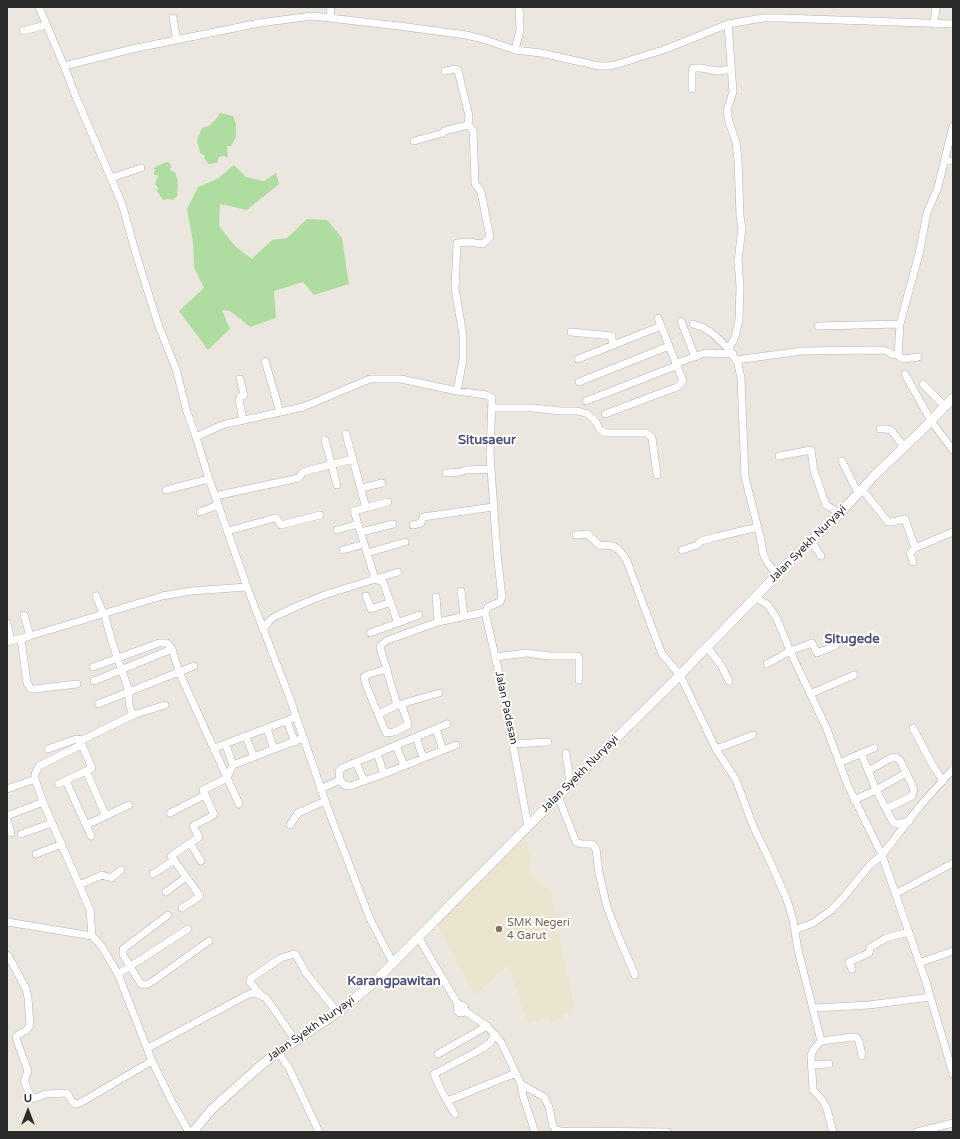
<!DOCTYPE html>
<style>
body{margin:0}
#map{position:relative;width:960px;height:1139px;overflow:hidden;background:#ebe7de;font-family:"Varela Round",sans-serif}
canvas{display:block}
.frame{position:absolute;inset:0;border:8px solid #2b2b2b;pointer-events:none}
.north{position:absolute;left:8px;top:1091px;width:40px;height:40px;-webkit-text-stroke:3px #fff;paint-order:stroke;rotate:0deg;font-size:11px;font-weight:700;line-height:16px;text-align:center;color:#2b2b2b}
.north::after{content:'';display:block;margin:auto;width:14px;height:18px;background:#2b2b2b;clip-path:polygon(50% 0,100% 100%,50% 72%,0 100%)}
</style>
<div id="map">
<canvas width="960" height="1139"></canvas>
<div class="frame"></div>
<div class="north">U</div>
</div>
<script>
const c = document.querySelector('canvas').getContext('2d');
c.lineJoin = 'round';
function fillPath(path, color) { c.fillStyle = color; c.fill(path, 'evenodd'); }
const poly = rows => new Path2D(rows.map(r => 'M' + r).join(''));
function stroke(path, color, width, dash) { c.strokeStyle = color; c.lineWidth = width; c.lineCap = dash ? 'butt' : 'round'; c.setLineDash(dash || []); c.stroke(path); }
function write(font, color, halo, rows, align = 'center') {
  c.font = font + ' "Varela Round",sans-serif'; c.lineWidth = 4; c.setLineDash([]); c.textBaseline = 'middle'; c.strokeStyle = halo; c.fillStyle = color; for (const [text, x, y, turn = 0] of rows) {
    c.save(); c.translate(x, y); c.rotate((+turn || 0) * Math.PI / 180); c.textAlign = isNaN(turn) ? turn : align; if (halo) c.strokeText(text, 0, 0); c.fillText(text, 0, 0); c.restore();
  }
}
const education = poly([
 [519,839,531,852,528,869,550,891,575,1011,562,1015,562,1018,552,1021,548,1017,528,1024,508,965,475,995,437,925]
]);
const green = poly([
 [220,113,233,116,236,124,236,137,231,146,227,146,228,158,224,156,219,157,217,163,209,164,204,158,205,156,200,153,197,140,202,128,209,126,217,118],
 [167,162,170,163,171,166,170,170,175,172,178,182,177,196,173,200,168,199,163,200,156,190,159,189,155,184,158,175,154,175,154,172,155,171,154,168,159,165],
 [234,165,246,177,264,181,276,173,279,184,247,210,220,204,219,226,235,246,252,259,272,240,287,238,307,219,327,220,342,238,349,284,314,295,303,282,274,291,276,318,250,327,230,311,222,310,230,329,208,350,179,311,204,288,194,267,193,242,187,209,198,187,217,179]
]);
const minor = poly([
 [39,7,64,66,76,97,122,204,136,254,158,324,176,369,187,412,196,437,209,479,247,587,289,696,328,809,370,919,393,963],
 [330,17,331,7],
 [173,18,177,40],
 [728,24,733,92,727,110,729,122,736,142,738,160,740,216,742,228,738,261,740,287,739,320,735,337,729,349],
 [934,24,936,7],
 [23,31,46,25],
 [515,50,520,30,519,7],
 [64,66,132,49,259,23,312,16,399,26,466,35,483,39,515,50,541,53,599,66,609,66,618,64,666,49,728,24,763,18,781,18,953,24],
 [445,71,456,69,458,71,469,116,468,125,473,130,475,183,481,192,490,237,483,244,468,242,457,243,455,289,463,335,463,359,457,391],
 [692,89,692,72,693,68,701,68,717,71,732,69],
 [414,141,443,133,444,131,468,125],
 [945,161,953,161],
 [111,178,141,168],
 [681,321,695,357],
 [693,324,704,328,712,333,729,349,738,364,741,378,745,477,760,536,763,553,767,562,776,574],
 [818,326,900,324],
 [571,332,612,336,612,346],
 [898,355,901,358,904,359,918,357],
 [578,359,661,326],
 [736,360,802,351,882,350,889,352,891,354,898,355,900,324,919,254,927,213,938,187,953,126],
 [265,361,280,412],
 [677,363,705,353,733,354],
 [905,374,931,421,953,450],
 [240,379,244,395,240,397,239,400,243,420],
 [579,382,669,346],
 [923,384,945,407],
 [586,401,678,365],
 [492,408,533,408,561,411,578,411,588,414,596,422,600,430,606,433,647,433,652,438,657,475],
 [605,414,677,387,683,381,658,318],
 [880,429,887,429,891,430,904,447],
 [346,434,366,508],
 [196,437,222,425,235,422,303,407,370,379,401,379,457,391,486,395,492,398,490,455,497,553,502,597,500,602,488,607,485,612,503,691,528,826],
 [325,440,337,485],
 [779,456,811,450,814,471,826,505,840,513],
 [842,461,858,493],
 [446,473,460,472,466,470,491,469],
 [361,488,382,483],
 [862,489,888,522,892,522,905,519,915,548,953,532],
 [166,490,209,479],
 [215,496,299,478,303,472,353,459],
 [388,502,354,511,375,579,383,582,398,623],
 [200,512,218,505],
 [413,525,421,523,423,517,493,507],
 [337,530,358,524],
 [228,531,275,518,277,519,281,525,320,515],
 [361,532,393,524],
 [576,535,588,534,599,545,613,546,619,550,626,559,662,654,680,675,716,749,736,780,753,826,769,859,787,900,793,920,798,950,821,1041,814,1049,811,1055,813,1090,823,1101,827,1109,833,1132],
 [811,541,821,556],
 [343,550,364,544],
 [682,550,697,545,701,541,716,537,758,527],
 [367,553,405,542],
 [913,562,910,553,915,548],
 [461,591,464,616],
 [96,596,103,613],
 [366,596,371,609,391,602],
 [436,597,438,622,485,612],
 [755,597,768,605,777,619,790,651,826,727,848,786,882,855,926,982,953,1074],
 [24,615,30,636],
 [7,623,11,641],
 [263,630,269,621,276,616,302,604,327,594,398,572],
 [370,633,419,615],
 [21,639,27,683,31,689,34,689,77,684],
 [7,642,30,636,162,596,191,591,247,587],
 [707,647,721,665,729,681],
 [495,657,527,653,549,656,578,656,579,658,579,680],
 [767,664,790,651,812,643,817,653,835,646],
 [93,667,159,643,167,643,172,649,179,672,239,804],
 [387,669,369,674,364,677,366,685,386,733,394,732,408,725,407,720,401,704],
 [94,681,172,649],
 [810,694,854,675],
 [98,704,194,666],
 [397,705,380,647,381,645,388,640,438,622],
 [379,714,397,705,439,693],
 [133,715,165,705],
 [287,722,295,742],
 [913,728,933,766,943,781],
 [267,729,274,749],
 [436,729,443,750],
 [246,737,254,757],
 [416,737,423,758],
 [513,744,548,742],
 [226,745,233,765],
 [396,745,404,766],
 [217,747,296,717],
 [48,749,76,739,82,740],
 [716,749,753,735],
 [377,753,384,774],
 [566,753,570,784],
 [861,753,876,790,893,822,897,824,909,821],
 [356,762,364,781],
 [839,763,874,748],
 [86,771,106,816],
 [868,771,891,758,896,757,900,760,912,785,914,790,912,796,886,809],
 [340,780,339,771,342,768,447,724],
 [66,781,91,836],
 [58,784,92,768,81,743],
 [7,789,35,779],
 [320,789,340,780,344,785,350,786,384,774,456,745],
 [558,796,576,842,581,844,592,844,596,849,599,873,607,907,619,938,635,975],
 [854,800,876,790,906,773],
 [170,813,205,795],
 [7,816,43,802],
 [7,820,11,833],
 [86,825,129,805],
 [290,825,298,813,325,801],
 [21,834,52,823],
 [190,843,201,861],
 [36,854,62,844],
 [153,874,174,860],
 [79,885,102,875,111,878,121,870],
 [166,892,186,877],
 [895,894,953,863],
 [182,908,200,896,171,856,199,837,193,826,214,815,203,790,227,778,233,765,303,738],
 [168,915,123,949,123,955,141,984,146,985,153,981,209,941],
 [7,922,92,936,97,941,102,947,118,974,152,1061,172,1102,189,1132],
 [795,930,813,923,830,911,842,899,869,866,882,855,920,806,953,769],
 [92,936,90,910,43,802,35,779,35,774,39,766,79,746,82,740,133,715,129,705,129,691,112,642,104,613],
 [418,937,459,1006],
 [7,955,9,957,26,989,28,998,30,1025,27,1030,18,1035,16,1037,17,1041,28,1071,24,1081,32,1099,46,1094,67,1093,73,1103,78,1104,152,1061],
 [919,963,953,951],
 [852,969,849,962,869,953,870,948,873,946,886,938,909,932],
 [118,974,188,929],
 [261,995,250,982,250,979,281,958,294,954,296,955,306,973,337,1012],
 '457 1009a4 4 0 1 1 8 0a4 4 0 1 1-8 0Z',
 [814,1008,869,1005,930,997],
 [465,1011,487,1026,501,1042,521,1084,544,1097,549,1107,553,1126,556,1130,560,1131,668,1132],
 [495,1034,490,1043,478,1051,434,1074,441,1090,447,1101,516,1073],
 [821,1041,853,1037,857,1038,859,1041,862,1056],
 [148,1048,249,994,255,993,266,998,296,1041],
 [278,1052,289,1068,319,1132],
 [438,1054,487,1026],
 [811,1065,829,1064],
 [521,1084,523,1096,535,1132],
 [447,1101,455,1114],
 [917,1132,953,1123]
]);
const secondary = poly([
 [193,1132,211,1110,260,1066,278,1052,331,1017,353,1000,372,984,570,784,680,675,770,582,776,574,840,513,874,476,923,429,953,398]
]);
const markers = [
 [499,929,4,"#8d6e63"]
];
const streetNames = [
 ["Jalan Syekh Nuryayi",808,544,-45],
 ["Jalan Padesan",506,708,78],
 ["Jalan Syekh Nuryayi",580,774,-45],
 ["Jalan Syekh Nuryayi",311,1029,-35]
];
const educationNames = [
 ["SMK Negeri",507,923],
 ["4 Garut",507,936]
];
const quarterNames = [
 ["Situsaeur",487,441],
 ["Situgede",852,640],
 ["Karangpawitan",394,982]
];
fillPath(education, '#ebe5cf');
fillPath(green, '#aedd9f');
stroke(minor, '#b1b3bd', 8);
stroke(secondary, '#b1b3bd', 10);
stroke(minor, '#fff', 7);
stroke(secondary, '#fff', 9);
for (const [x, y, r, color] of markers) { const dot = new Path2D(); dot.arc(x, y, r, 0, 2 * Math.PI); c.fillStyle = color; c.fill(dot); stroke(dot, '#fff', 1.5); }
write('11px', '#2b2b2b', '#fff', streetNames);
write('11px', '#785e54', '#fff', educationNames, 'left');
write('bold 13px', '#4f5278', '#fff', quarterNames);
</script>
